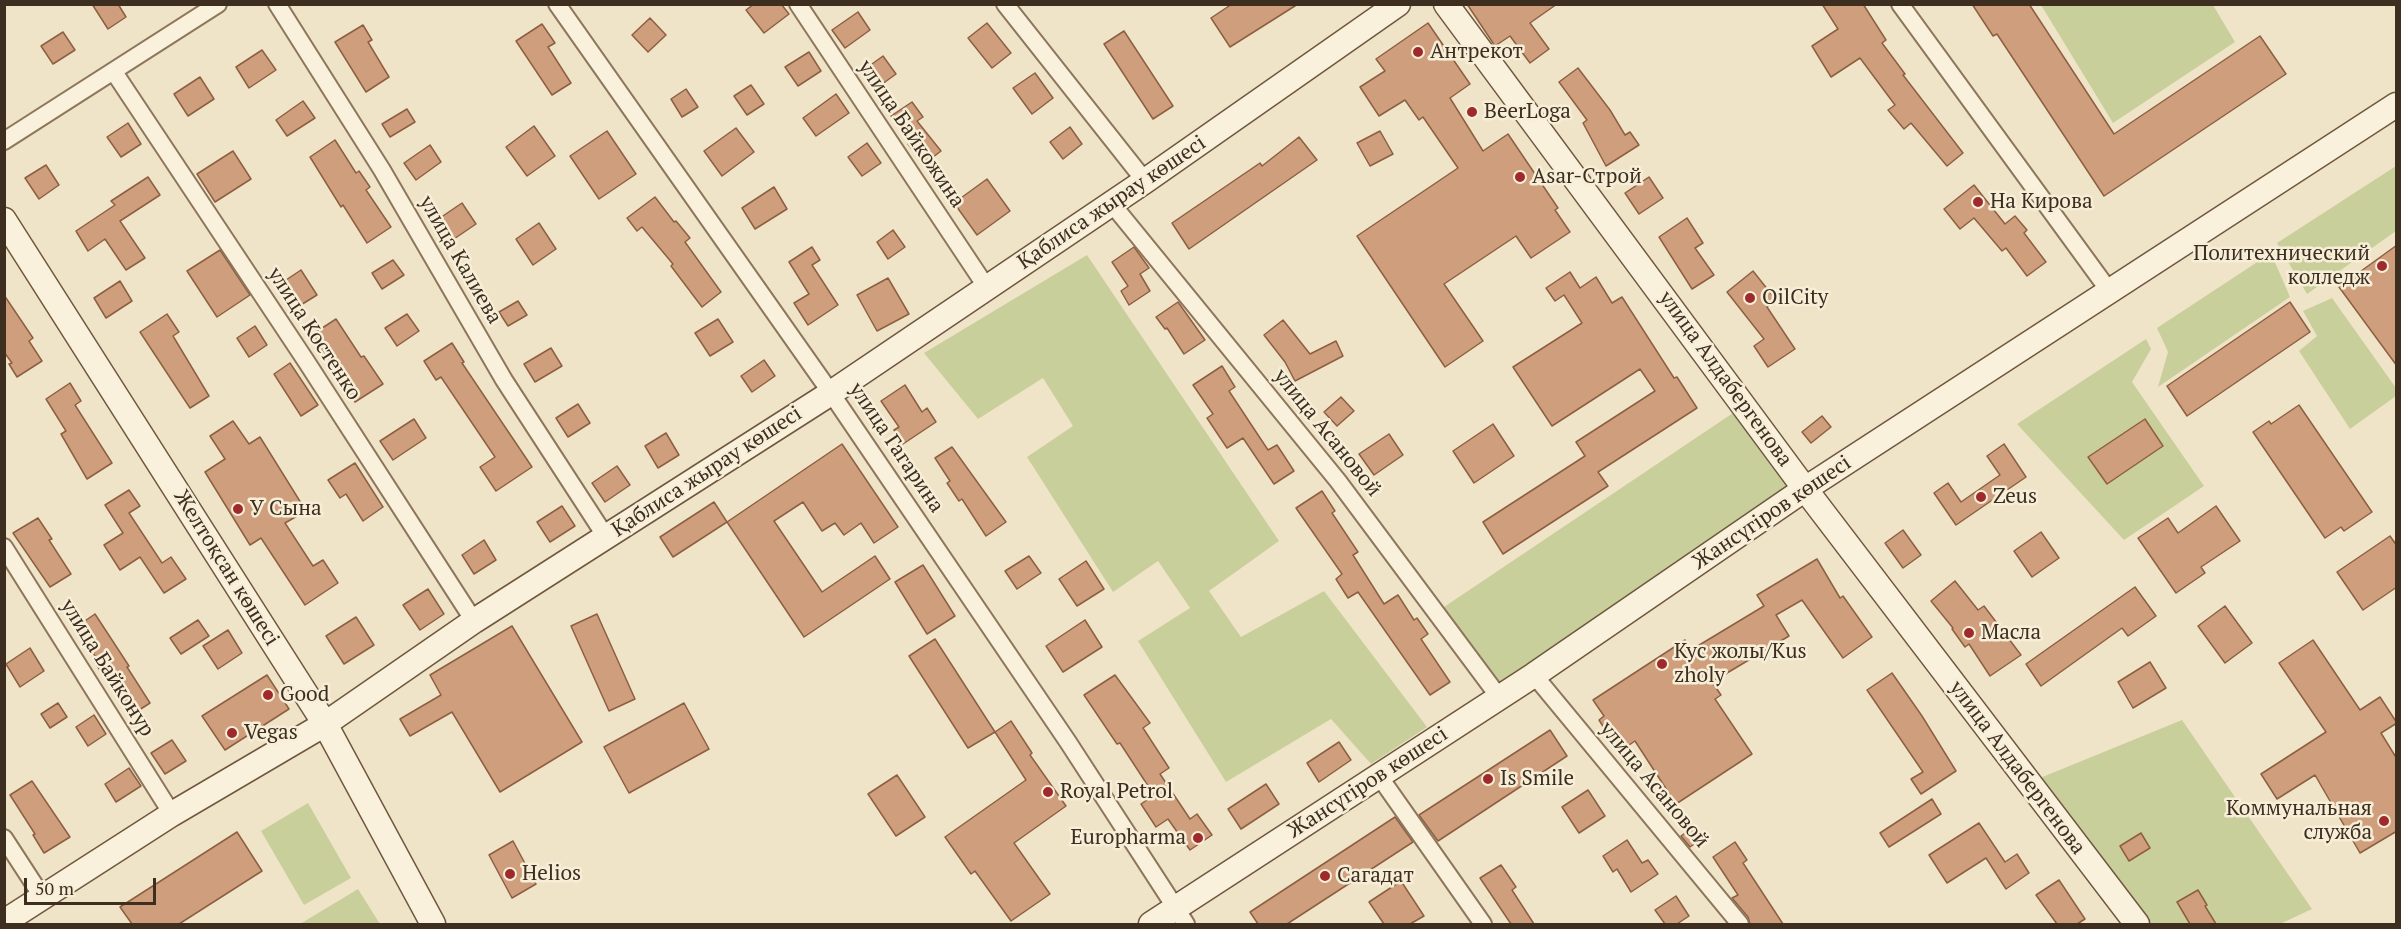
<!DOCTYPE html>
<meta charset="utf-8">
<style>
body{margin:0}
#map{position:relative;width:2401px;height:929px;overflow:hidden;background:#f0e4c8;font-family:"PT Serif",serif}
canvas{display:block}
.frame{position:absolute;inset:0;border:6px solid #3d2e20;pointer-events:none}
.scale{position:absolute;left:24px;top:878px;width:132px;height:27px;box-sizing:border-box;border:3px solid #3d2e20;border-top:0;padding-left:8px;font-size:18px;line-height:21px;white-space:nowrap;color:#3d2e20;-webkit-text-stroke:4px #f7eed8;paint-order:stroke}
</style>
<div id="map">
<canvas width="2401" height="929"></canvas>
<div class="frame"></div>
<div class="scale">50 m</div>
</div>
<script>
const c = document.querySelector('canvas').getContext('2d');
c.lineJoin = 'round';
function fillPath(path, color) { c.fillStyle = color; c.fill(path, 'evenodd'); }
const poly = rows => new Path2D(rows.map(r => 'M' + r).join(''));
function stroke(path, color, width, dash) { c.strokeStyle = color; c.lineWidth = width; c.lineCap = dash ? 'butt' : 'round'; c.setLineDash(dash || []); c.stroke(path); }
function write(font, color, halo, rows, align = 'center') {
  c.font = font + ' "PT Serif",serif'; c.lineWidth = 5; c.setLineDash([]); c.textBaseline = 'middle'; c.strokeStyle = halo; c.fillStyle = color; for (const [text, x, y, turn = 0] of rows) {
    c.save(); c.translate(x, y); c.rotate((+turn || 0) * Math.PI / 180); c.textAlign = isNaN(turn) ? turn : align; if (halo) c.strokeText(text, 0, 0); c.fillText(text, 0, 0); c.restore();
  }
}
const green = poly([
 [2041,5,2213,5,2235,42,2113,123],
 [2396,166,2396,231,2307,294,2277,243],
 [2271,253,2290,297,2158,387,2168,352,2157,328],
 [1087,255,1279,541,1209,591,1241,637,1324,591,1427,727,1371,764,1331,719,1226,782,1138,641,1190,608,1158,561,1113,592,1027,457,1073,426,1043,378,978,419,924,353],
 [2332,298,2396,388,2396,396,2350,429,2299,351,2317,336,2303,311],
 [2146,339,2151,349,2132,382,2204,486,2124,540,2017,424],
 [1733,413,1789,488,1500,684,1441,609],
 [2182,720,2312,909,2280,924,2151,924,2040,778],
 [308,803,351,878,304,905,261,831],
 [358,889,380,924,300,924]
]);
const building = poly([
 [92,4,118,4,126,17,108,29,92,4],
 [754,4,781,4,789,14,764,33,746,10,754,4],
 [1232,4,1298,4,1230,47,1211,18,1232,4],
 [1467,4,1557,4,1530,23,1549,49,1530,63,1510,36,1495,46,1467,4],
 [1822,4,1863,4,1886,40,1882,43,1905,74,1903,75,1963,153,1947,166,1911,123,1904,129,1888,110,1895,105,1860,58,1831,77,1812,46,1838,29,1822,4],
 [1972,4,2029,4,2114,134,2260,36,2286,74,2104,196,1997,34,1993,36,1972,4],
 [858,12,870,30,845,48,832,30,858,12],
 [650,18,666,35,648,52,632,35,650,18],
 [987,23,1011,53,992,68,968,38,987,23],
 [1428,23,1470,84,1450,98,1483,151,1508,134,1558,208,1555,210,1570,232,1531,258,1516,236,1444,284,1483,341,1445,367,1357,236,1458,168,1423,117,1419,120,1405,100,1379,116,1360,87,1385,71,1376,59,1428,23],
 [542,24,555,43,548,47,571,83,552,95,516,41,542,24],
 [363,25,372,40,368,42,389,77,366,92,335,42,363,25],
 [1124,31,1173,106,1153,119,1104,44,1124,31],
 [63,32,75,50,53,64,41,46,63,32],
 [262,50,276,70,249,88,236,67,262,50],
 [809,52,821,71,798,86,785,67,809,52],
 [883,56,896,74,874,90,861,72,883,56],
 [1578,68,1610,110,1625,135,1630,132,1639,145,1606,166,1583,123,1587,120,1559,82,1578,68],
 [1035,73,1053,98,1032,114,1013,88,1035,73],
 [200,77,214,99,188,116,174,94,200,77],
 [751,85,764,104,747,115,734,96,751,85],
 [686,89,698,107,682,117,671,99,686,89],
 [836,94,849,113,816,136,803,118,836,94],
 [303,101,315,118,287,136,276,120,303,101],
 [912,102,923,117,917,121,941,151,924,164,908,144,911,142,891,116,912,102],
 [407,109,415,122,390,137,382,124,407,109],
 [128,123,141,144,121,157,107,137,128,123],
 [534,126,555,156,527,176,506,147,534,126],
 [1070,127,1082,144,1063,159,1050,142,1070,127],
 [736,128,754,152,722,176,704,151,736,128],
 [607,131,636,174,599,199,570,156,607,131],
 [1380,131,1393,154,1370,166,1357,143,1380,131],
 [1299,137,1317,160,1189,249,1172,223,1260,163,1262,166,1299,137],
 [335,140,356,173,359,171,370,187,366,190,391,227,367,243,343,205,341,207,310,157,335,140],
 [867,143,881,163,862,176,848,157,867,143],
 [430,145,441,162,416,180,404,163,430,145],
 [233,151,251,179,215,202,197,174,233,151],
 [46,165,59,185,39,199,25,178,46,165],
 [148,177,160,195,120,221,145,258,126,270,105,239,88,251,76,231,115,205,111,201,148,177],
 [1649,177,1663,198,1639,214,1625,193,1649,177],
 [987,179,1010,211,977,235,954,203,987,179],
 [1974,185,2005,224,2015,216,2027,230,2024,233,2046,262,2027,276,2006,248,2002,251,1974,218,1960,229,1944,209,1974,185],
 [774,187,787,209,755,229,742,208,774,187],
 [655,197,674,222,676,221,690,238,685,242,721,292,702,307,671,266,673,264,642,227,637,231,627,218,655,197],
 [462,203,476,224,451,241,437,220,462,203],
 [1687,218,1703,243,1695,248,1714,275,1692,289,1659,237,1687,218],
 [539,223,556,249,533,265,516,239,539,223],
 [893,230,905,247,888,259,877,242,893,230],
 [2397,245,2397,366,2339,287,2397,245],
 [812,247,820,260,812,265,838,305,808,325,794,303,809,294,789,262,812,247],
 [1134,247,1149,268,1140,274,1150,291,1129,305,1121,291,1128,286,1112,262,1134,247],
 [220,250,250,295,217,317,187,271,220,250],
 [393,260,404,275,382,289,372,273,393,260],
 [301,270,317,295,296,308,280,284,301,270],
 [1753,271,1776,300,1767,307,1795,349,1768,367,1754,346,1764,339,1727,292,1753,271],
 [1570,272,1580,288,1596,277,1612,303,1622,297,1674,378,1677,377,1697,408,1598,472,1608,486,1503,554,1483,522,1585,456,1576,442,1655,391,1640,369,1552,426,1513,367,1582,323,1564,295,1555,301,1546,288,1570,272],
 [888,278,909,314,877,331,857,295,888,278],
 [120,281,132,301,106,318,94,298,120,281],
 [4,295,33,338,29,341,42,361,17,377,9,364,12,363,4,352,4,295],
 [518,301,527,315,508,326,499,312,518,301],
 [1178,302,1205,340,1184,354,1167,328,1165,329,1156,317,1178,302],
 [2290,302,2310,332,2187,416,2167,386,2290,302],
 [167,314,179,332,173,336,209,396,190,408,140,332,167,314],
 [407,314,419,331,397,346,385,328,407,314],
 [336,319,361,357,364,356,383,384,355,402,313,334,336,319],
 [718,319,733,342,710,356,695,333,718,319],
 [1283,320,1310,354,1336,341,1343,356,1295,381,1285,362,1264,335,1283,320],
 [255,326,267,345,249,357,237,338,255,326],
 [452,343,464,362,462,363,532,467,496,491,480,467,495,457,441,377,436,380,424,361,452,343],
 [551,348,562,366,535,382,524,364,551,348],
 [764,360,775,376,752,392,741,376,764,360],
 [290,363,318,405,301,416,274,374,290,363],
 [1222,366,1235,387,1229,391,1268,450,1277,445,1294,471,1274,484,1243,438,1227,448,1207,418,1213,414,1193,385,1222,366],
 [70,383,81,401,75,405,112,463,87,479,61,434,66,431,46,399,70,383],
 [905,385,922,412,927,408,936,422,903,444,894,430,899,427,881,401,905,385],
 [1341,397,1354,411,1337,426,1324,412,1341,397],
 [578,404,590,423,568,437,556,418,578,404],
 [2299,405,2372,512,2344,531,2341,527,2325,538,2253,432,2269,421,2271,424,2299,405],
 [1822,416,1831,427,1811,443,1802,432,1822,416],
 [414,419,426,438,393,460,380,441,414,419],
 [2145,419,2163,446,2107,484,2088,457,2145,419],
 [233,421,249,444,260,437,306,511,285,523,313,566,323,560,338,583,305,605,261,538,250,545,205,472,225,459,210,436,233,421],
 [1493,424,1514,456,1474,483,1453,451,1493,424],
 [666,433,679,455,658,468,645,446,666,433],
 [1389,434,1403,455,1374,475,1359,454,1389,434],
 [842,444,898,527,874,543,861,523,844,535,835,523,822,531,803,502,774,521,822,592,875,556,890,579,804,637,727,522,842,444],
 [2004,444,2026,477,1956,525,1934,493,1948,483,1961,502,2000,475,1987,456,2004,444],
 [952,447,1006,522,986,536,962,499,959,501,947,483,950,481,935,458,952,447],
 [355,463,383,507,363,521,346,494,340,498,328,480,355,463],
 [617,466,630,485,605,502,592,483,617,466],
 [129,490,140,506,129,513,162,563,171,557,186,579,164,593,140,557,120,570,104,545,123,533,105,505,129,490],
 [1322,491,1335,511,1332,513,1358,552,1353,555,1384,604,1398,595,1414,620,1417,618,1428,634,1421,639,1450,682,1430,695,1358,592,1348,598,1336,579,1342,574,1296,508,1322,491],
 [714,502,727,522,673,557,660,537,714,502],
 [562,506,575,526,550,542,537,522,562,506],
 [2216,506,2240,541,2201,567,2205,573,2176,593,2138,538,2168,518,2178,533,2216,506],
 [38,518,52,539,49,540,71,574,50,587,13,533,38,518],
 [1903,530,1921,555,1903,568,1885,543,1903,530],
 [2041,532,2059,558,2032,577,2014,551,2041,532],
 [2390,536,2397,546,2397,587,2363,610,2337,572,2390,536],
 [484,540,496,560,474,574,462,555,484,540],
 [1029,556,1041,573,1017,589,1005,571,1029,556],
 [1817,559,1840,598,1843,596,1872,637,1843,658,1802,600,1776,615,1789,636,1712,682,1721,695,1715,699,1752,754,1676,804,1635,741,1619,752,1599,720,1604,716,1593,700,1685,640,1691,650,1764,606,1757,595,1817,559],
 [1086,561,1104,589,1077,606,1059,579,1086,561],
 [923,565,955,616,927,634,895,582,923,565],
 [1955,581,1978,610,1984,606,2021,655,1990,676,1969,644,1965,647,1952,629,1953,628,1931,601,1955,581],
 [2135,587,2156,616,2128,636,2122,628,2041,686,2026,664,2135,587],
 [428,589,444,614,420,630,403,605,428,589],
 [2225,606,2252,643,2225,663,2198,626,2225,606],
 [95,614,129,666,127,667,150,703,130,716,94,661,97,659,76,627,95,614],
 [597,614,635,699,609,711,571,626,597,614],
 [356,617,374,645,344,664,326,636,356,617],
 [198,620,209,636,181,654,170,638,198,620],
 [1085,620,1102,647,1063,672,1046,646,1085,620],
 [512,626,582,742,500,792,452,712,410,736,400,719,441,695,430,675,512,626],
 [228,630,242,653,218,669,203,646,228,630],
 [935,639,995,732,968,748,909,656,935,639],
 [2313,640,2360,710,2380,697,2397,723,2381,733,2397,759,2397,831,2360,853,2315,775,2277,799,2261,774,2326,732,2279,663,2313,640],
 [30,648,44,671,20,687,6,664,30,648],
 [2150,662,2166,688,2133,708,2118,682,2150,662],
 [1892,673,1922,716,1956,771,1921,794,1911,779,1923,772,1867,690,1892,673],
 [267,675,289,709,225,750,202,716,267,675],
 [1115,675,1150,723,1143,728,1169,768,1160,774,1190,819,1197,814,1212,835,1190,850,1168,819,1156,827,1141,804,1154,795,1120,743,1117,744,1084,695,1115,675],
 [58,703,67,717,50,728,41,714,58,703],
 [684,703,709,749,629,793,604,747,684,703],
 [94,715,106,734,88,746,76,727,94,715],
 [1011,721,1032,753,1030,755,1066,806,1014,843,1050,894,1011,921,975,871,971,874,945,837,1026,780,995,732,1011,721],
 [1550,730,1567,756,1438,841,1419,815,1550,730],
 [172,740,186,761,165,774,151,753,172,740],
 [1339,742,1351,760,1319,782,1307,763,1339,742],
 [129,768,141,786,116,802,105,784,129,768],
 [897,775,925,817,896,836,868,794,897,775],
 [32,781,70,837,44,853,33,835,35,834,10,795,32,781],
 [1266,784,1279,804,1241,829,1228,809,1266,784],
 [1588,790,1605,816,1579,833,1562,807,1588,790],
 [1932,799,1941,814,1889,847,1880,833,1932,799],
 [1395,817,1413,842,1287,924,1258,924,1250,912,1395,817],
 [1979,823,2005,862,2017,854,2029,873,2006,889,1986,858,1947,883,1929,855,1979,823],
 [1695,826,1703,838,1690,847,1681,836,1695,826],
 [237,832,262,871,179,924,132,924,120,907,237,832],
 [2141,833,2150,848,2129,861,2120,846,2141,833],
 [1627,840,1642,863,1648,860,1658,874,1631,892,1617,869,1613,872,1603,856,1627,840],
 [513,841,536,884,512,898,489,855,513,841],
 [1735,842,1747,860,1743,863,1783,924,1750,924,1748,917,1732,898,1738,895,1713,857,1735,842],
 [1501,865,1516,887,1512,890,1534,924,1511,924,1480,878,1501,865],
 [2059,880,2085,919,2077,924,2057,924,2036,895,2059,880],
 [1401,881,1424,916,1410,924,1384,924,1369,902,1401,881],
 [2198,890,2207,905,2205,906,2216,924,2190,924,2177,902,2198,890],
 [1676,896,1689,916,1677,924,1665,924,1655,910,1676,896]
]);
const street = poly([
 [277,4,382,170,504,380,606,537],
 [557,4,831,393,1068,742,1186,924],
 [798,4,987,288],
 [1005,4,1145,181],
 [1900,4,2110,292],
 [114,72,306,361,474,621],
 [4,141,218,4],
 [1112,204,1338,481,1499,697],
 [4,547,172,814],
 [1534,675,1740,924],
 [1379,776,1483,924],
 [4,838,43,898]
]);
const secondary = poly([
 [1446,4,1805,489,2137,924],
 [4,220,325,724,433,924],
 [4,922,172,814,325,724,474,621,831,393,1145,181,1398,4],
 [1151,924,1534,675,1805,489,2396,105]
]);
const markers = [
 [1418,52,6,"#9e2a2b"],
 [1472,112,6,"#9e2a2b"],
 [1520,177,6,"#9e2a2b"],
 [1978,202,6,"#9e2a2b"],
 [2382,266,6,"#9e2a2b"],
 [1750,298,6,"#9e2a2b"],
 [1981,497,6,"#9e2a2b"],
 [238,509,6,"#9e2a2b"],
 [1969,633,6,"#9e2a2b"],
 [1662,664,6,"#9e2a2b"],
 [268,695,6,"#9e2a2b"],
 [232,733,6,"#9e2a2b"],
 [1488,779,6,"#9e2a2b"],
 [1048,792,6,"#9e2a2b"],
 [2384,821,6,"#9e2a2b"],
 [1198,838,6,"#9e2a2b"],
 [510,874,6,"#9e2a2b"],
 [1325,876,6,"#9e2a2b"]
];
const poiNames = [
 ["Антрекот",1430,52],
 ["BeerLoga",1484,112],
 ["Asar-Строй",1532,177],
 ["На Кирова",1990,202],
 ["Политехнический",2370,254,"right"],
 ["колледж",2370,278,"right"],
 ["OilCity",1762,298],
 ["Zeus",1993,497],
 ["У Сына",250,509],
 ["Масла",1981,633],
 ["Кус жолы/Kus",1674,652],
 ["zholy",1674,676],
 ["Good",280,695],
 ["Vegas",244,733],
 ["Is Smile",1500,779],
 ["Royal Petrol",1060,792],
 ["Коммунальная",2372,809,"right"],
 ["служба",2372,833,"right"],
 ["Europharma",1186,838,"right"],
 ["Helios",522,874],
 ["Сагадат",1337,876]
];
const streetNames = [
 ["улица Байкожина",911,134,56],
 ["Қаблиса жырау көшесі",1112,203,-34],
 ["улица Калиева",460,260,60],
 ["улица Костенко",314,334,57],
 ["улица Алдабергенова",1725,379,54],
 ["улица Асановой",1327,433,51],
 ["улица Гагарина",896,448,56],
 ["Қаблиса жырау көшесі",707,472,-33],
 ["Жансүгіров көшесі",1772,513,-34],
 ["Желтоқсан көшесі",226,568,58],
 ["улица Байконур",107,668,58],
 ["улица Алдабергенова",2017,768,53],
 ["Жансүгіров көшесі",1368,783,-33],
 ["улица Асановой",1654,785,50]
];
fillPath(green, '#c9cf9b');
fillPath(building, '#cf9f7d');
stroke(building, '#8d5f41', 1.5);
stroke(street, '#8d765c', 20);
stroke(secondary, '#6f573f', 27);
stroke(street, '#faf1dc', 16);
stroke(secondary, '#faf1dc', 24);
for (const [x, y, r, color] of markers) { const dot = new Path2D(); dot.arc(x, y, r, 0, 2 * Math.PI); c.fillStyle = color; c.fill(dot); stroke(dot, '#f7eed8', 2); }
write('21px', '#3d2e20', '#f7eed8', poiNames, 'left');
write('21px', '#3d2e20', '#f7eed8', streetNames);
</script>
